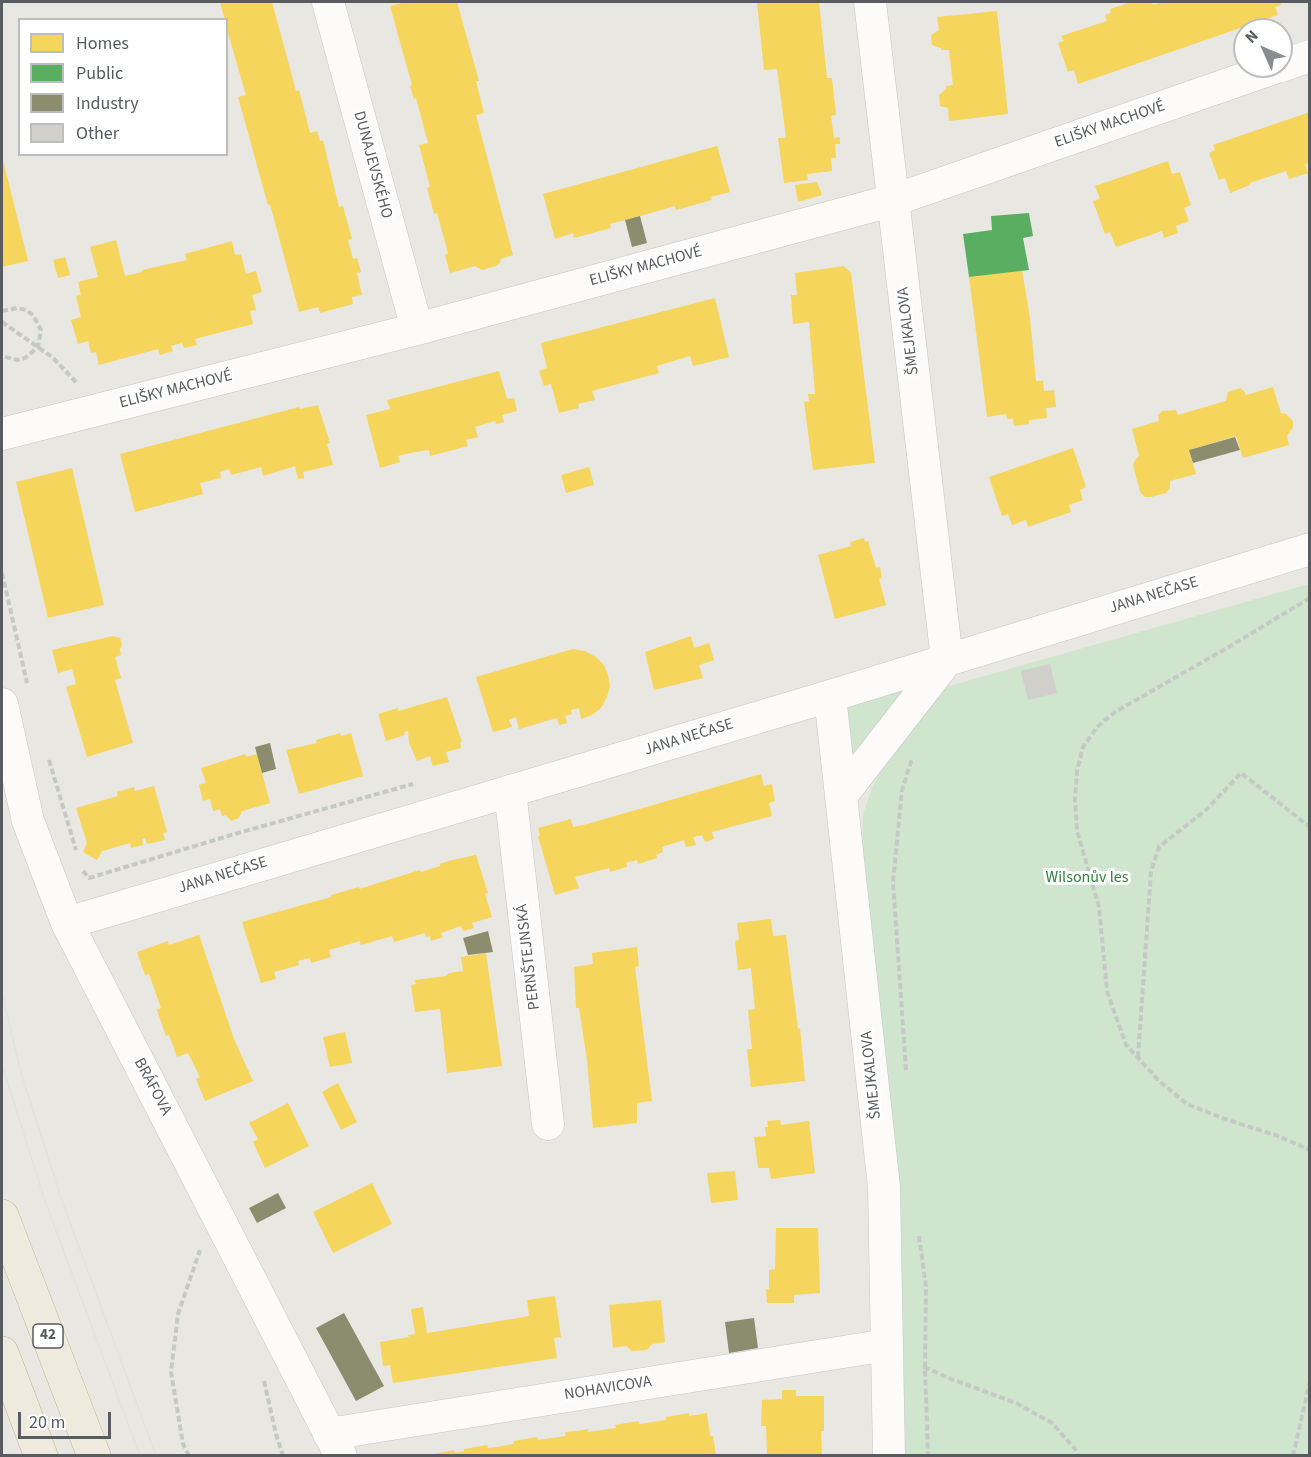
<!DOCTYPE html>
<meta charset="utf-8">
<style>
body{margin:0}
#map{position:relative;width:1311px;height:1457px;overflow:hidden;background:#e8e7e1;font-family:"Source Sans 3",sans-serif}
canvas{display:block}
.frame{position:absolute;inset:0;border:3px solid #585b60;pointer-events:none}
.legend{position:absolute;left:18px;top:18px;width:210px;height:138px;box-sizing:border-box;background:#fff;border:2px solid #bcbdbf;margin:0;padding:8px 10px;list-style:none;font-size:18px;color:#585b60}
.legend li{display:flex;align-items:center;gap:12px;height:30px}
.legend b{width:30px;border:2px solid #bcbdbf}
.north{position:absolute;left:1233px;top:18px;width:60px;height:60px;box-sizing:border-box;background:#fff;border:2px solid #bcbdbf;border-radius:50%;rotate:315deg;font-size:16px;font-weight:700;line-height:24px;text-align:center;color:#585b60}
.north::after{content:'';display:block;margin:auto;width:21px;height:27px;background:#8a8c8d;clip-path:polygon(50% 0,100% 100%,50% 72%,0 100%)}
.scale{position:absolute;left:18px;top:1412px;width:93px;height:27px;box-sizing:border-box;border:3px solid #585b60;border-top:0;padding-left:8px;font-size:18px;line-height:21px;white-space:nowrap;color:#585b60;-webkit-text-stroke:4px #fff;paint-order:stroke}
</style>
<div id="map">
<canvas width="1311" height="1457"></canvas>
<div class="frame"></div>
<ul class="legend">
<li><b style="height:16px;background:#f6d55c"></b>Homes</li>
<li><b style="height:16px;background:#5aae61"></b>Public</li>
<li><b style="height:16px;background:#8c8c6e"></b>Industry</li>
<li><b style="height:16px;background:#d0cfcb"></b>Other</li>
</ul>
<div class="north">N</div>
<div class="scale">20 m</div>
</div>
<script>
const c = document.querySelector('canvas').getContext('2d');
c.lineJoin = 'round';
function fillPath(path, color) { c.fillStyle = color; c.fill(path, 'evenodd'); }
const poly = rows => new Path2D(rows.map(r => 'M' + r).join(''));
function stroke(path, color, width, dash) { c.strokeStyle = color; c.lineWidth = width; c.lineCap = dash ? 'butt' : 'round'; c.setLineDash(dash || []); c.stroke(path); }
function write(font, color, halo, rows, align = 'center') {
  c.font = font + ' "Source Sans 3",sans-serif'; c.lineWidth = 6; c.setLineDash([]); c.textBaseline = 'middle'; c.strokeStyle = halo; c.fillStyle = color; for (const [text, x, y, turn = 0] of rows) {
    c.save(); c.translate(x, y); c.rotate((+turn || 0) * Math.PI / 180); c.textAlign = isNaN(turn) ? turn : align; if (halo) c.strokeText(text, 0, 0); c.fillText(text, 0, 0); c.restore();
  }
}
const green = poly([
 [1309,584,1309,1455,904,1455,862,865,863,814,872,788,900,736,946,687],
 [920,680,846,779,841,703]
]);
const homes = poly([
 [220,2,272,2,296,91,299,90,310,133,317,131,320,141,323,140,339,207,343,206,352,239,348,240,353,259,357,258,361,272,357,273,362,295,352,297,353,304,320,313,318,307,299,312,270,204,268,205,238,97,246,95,226,26,226,20,225,20],
 [406,2,457,2,479,81,476,81,484,113,476,115,513,255,501,259,500,263,496,266,482,270,475,266,450,273,445,255,448,253,437,213,434,214,427,188,430,187,419,145,428,143,416,98,414,99,410,86,412,85,390,6],
 [757,2,819,2,827,78,832,78,836,115,831,116,834,138,840,137,840,144,835,144,836,158,831,158,832,171,807,174,808,180,784,183,778,138,786,138,777,69,764,70],
 [1131,2,1137,2,1138,3,1151,2,1153,5,1162,2,1280,2,1281,5,1275,7,1278,15,1078,84,1074,70,1068,72,1058,43,1064,41,1061,36,1107,21,1105,15,1111,13,1110,9],
 [997,11,1008,114,949,121,948,108,940,106,939,95,946,89,946,86,953,85,949,50,941,50,941,48,932,45,931,35,939,30,937,17],
 [1310,112,1310,163,1305,164,1308,173,1289,179,1286,171,1250,183,1250,185,1230,193,1225,178,1219,180,1209,153,1215,150,1213,145],
 [717,146,730,192,711,197,712,200,676,210,675,206,640,216,610,224,611,228,574,238,573,233,555,239,543,194],
 [2,156,28,261,2,267],
 [1168,161,1172,174,1180,172,1191,205,1184,208,1189,221,1176,226,1178,233,1164,238,1162,231,1116,247,1110,232,1105,234,1093,201,1100,199,1095,186],
 [817,182,822,195,798,202,795,185],
 [116,240,125,276,142,272,142,270,187,260,185,254,232,241,235,255,241,254,246,274,256,271,262,292,252,295,256,310,250,311,253,324,195,339,197,345,184,348,182,343,171,346,173,351,160,355,158,349,99,365,96,352,91,353,88,341,78,344,71,320,81,317,76,296,81,295,78,282,98,277,90,247],
 [65,257,70,275,58,278,53,260],
 [844,266,851,273,875,463,813,470,804,402,809,401,808,394,815,394,809,322,793,324,791,295,797,295,795,273],
 [1022,270,1030,318,1036,381,1043,381,1044,391,1054,390,1056,407,1046,408,1047,418,1029,420,1029,424,1014,426,1013,419,1007,419,1006,414,987,417,969,277],
 [715,298,729,357,693,366,690,356,657,366,659,373,592,391,595,400,578,404,579,408,559,413,551,384,544,386,539,371,547,368,541,343],
 [499,371,507,399,514,398,517,411,502,415,504,422,496,424,495,421,475,427,478,437,466,440,468,446,430,456,429,450,415,452,398,456,400,462,380,468,366,415,390,409,387,400],
 [1273,387,1281,413,1286,414,1293,421,1293,427,1287,436,1289,445,1243,458,1236,436,1189,450,1196,474,1170,481,1170,488,1166,493,1151,497,1145,497,1140,492,1133,465,1135,460,1139,456,1132,429,1159,421,1158,415,1162,411,1176,410,1178,415,1226,401,1228,392,1240,388,1244,391,1246,395],
 [318,405,330,443,327,444,333,465,303,472,304,478,298,479,295,466,263,476,261,467,231,475,229,469,220,472,221,478,200,483,203,494,135,512,120,454,299,407,300,409],
 [1073,448,1086,487,1080,490,1083,500,1069,505,1071,512,1028,527,1026,520,1012,525,1008,514,1002,516,989,477],
 [589,467,594,485,566,493,561,475],
 [72,468,104,605,48,618,16,482],
 [864,538,865,542,868,541,876,568,880,567,882,578,879,579,886,605,835,619,818,555,851,546,850,542],
 [113,636,120,638,122,645,120,649,121,655,115,657,121,678,115,680,133,743,87,757,66,687,76,684,72,669,58,673,52,650],
 [691,636,694,648,709,643,714,660,699,665,703,678,654,690,645,652],
 [573,649,585,651,596,657,604,665,608,675,610,686,607,697,601,708,592,715,581,719,579,708,571,710,572,714,565,716,567,723,559,725,557,718,519,729,516,717,509,720,512,727,493,732,476,677],
 [447,697,462,742,460,742,461,748,446,752,449,762,433,766,430,756,417,761,409,743,408,731,404,732,405,735,386,741,378,714,398,708,398,711],
 [340,733,341,736,351,733,363,776,299,794,286,750,317,743,316,740],
 [245,754,246,757,257,754,270,803,242,811,239,818,231,821,226,815,222,816,220,809,213,811,210,799,203,801,199,785,206,783,201,768],
 [761,774,764,786,772,784,775,801,769,803,772,816,712,832,714,839,705,842,702,835,693,837,696,845,686,847,684,840,662,847,663,852,656,855,657,858,638,864,637,860,626,863,627,867,610,872,609,868,575,877,579,888,555,895,538,836,540,836,538,828,571,819,573,827,587,824],
 [154,786,167,832,163,833,165,840,147,844,145,838,142,839,143,845,131,848,130,843,102,851,97,860,83,852,87,843,76,808,118,796,117,792,134,787,135,791],
 [476,855,488,893,485,894,492,917,472,923,474,928,463,931,461,926,441,933,443,937,431,941,430,936,426,937,425,933,394,942,392,936,361,945,360,941,329,950,331,957,311,963,310,958,298,961,299,965,274,972,276,979,261,983,242,922,331,897,331,895,359,887,359,889,420,870,421,872,440,866,440,864,452,860],
 [771,919,773,936,786,935,798,1029,800,1028,805,1081,751,1087,747,1049,752,1049,748,1010,755,1009,751,968,738,970,735,941,739,940,737,923],
 [199,935,234,1039,253,1081,205,1101,196,1079,200,1077,188,1053,177,1057,169,1035,166,1036,157,1010,161,1008,149,974,145,975,137,952,168,941,169,945],
 [637,947,639,966,635,967,652,1101,637,1103,637,1123,593,1128,587,1060,579,1008,576,1008,574,967,593,964,592,953],
 [486,953,502,1066,447,1073,440,1009,415,1012,411,985,416,984,415,980,446,976,449,973,463,971,461,957],
 [345,1032,352,1063,330,1067,323,1037],
 [338,1083,357,1122,341,1130,322,1092],
 [288,1103,309,1146,265,1168,253,1142,258,1139,249,1123],
 [780,1120,781,1125,809,1121,815,1173,771,1179,769,1168,758,1168,754,1137,766,1136,765,1127,768,1127,767,1121],
 [735,1171,738,1200,711,1203,707,1173],
 [372,1183,392,1224,333,1253,313,1212],
 [776,1228,818,1228,820,1293,794,1295,794,1303,767,1303,766,1289,769,1289,769,1270,775,1269],
 [555,1296,561,1337,554,1338,557,1358,393,1383,390,1365,383,1366,380,1342,409,1337,408,1335,415,1334,411,1309,423,1307,427,1333,529,1316,527,1300],
 [661,1300,665,1342,652,1344,647,1350,632,1351,626,1346,613,1348,609,1305],
 [782,1390,796,1390,796,1396,824,1396,824,1431,821,1431,822,1455,767,1455,766,1426,761,1426,762,1400,782,1399],
 [689,1413,689,1416,707,1413,710,1436,713,1436,716,1455,429,1455,454,1450,455,1453,464,1451,464,1449,487,1445,488,1448,502,1446,513,1444,514,1441,537,1437,538,1440,566,1436,565,1432,577,1431,588,1429,588,1432,616,1428,615,1425,638,1421,639,1424,653,1422,666,1420,666,1417]
]);
const public = poly([
 [1029,213,1033,236,1023,238,1029,270,969,277,963,234,992,230,991,216]
]);
const industry = poly([
 [640,216,647,243,632,247,625,220],
 [1235,437,1240,450,1193,463,1189,450],
 [270,743,276,769,262,773,255,747],
 [488,931,493,952,468,955,463,938],
 [278,1193,286,1208,257,1223,249,1208],
 [344,1313,384,1386,356,1401,316,1328],
 [754,1318,758,1348,729,1353,725,1322]
]);
const building = poly([
 [1050,664,1057,693,1028,700,1021,671]
]);
const path = poly([
 [2,311,17,308,26,310,33,315,41,330,38,347,25,358,17,360,2,356],
 [2,322,52,357,76,382],
 [2,573,27,683],
 [1310,598,1227,648,1115,712,1097,727,1083,747,1077,771,1075,800,1077,831,1099,907,1107,991,1126,1045,1159,1081,1187,1104,1225,1119,1278,1136,1310,1150],
 [49,760,76,850],
 [83,871,89,878,238,833,413,784],
 [1138,1057,1151,871,1159,847,1207,809,1241,773,1310,827],
 [906,1070,893,882,902,790,912,759],
 [919,1236,926,1287,925,1367,928,1456],
 [924,1367,951,1379,1016,1403,1052,1423,1075,1449,1078,1456],
 [264,1381,276,1434,283,1456],
 [189,1456,183,1444,171,1372,178,1314,200,1250],
 [1293,1456,1310,1381]
]);
const street = poly([
 [328,2,417,329],
 [870,2,947,660],
 [1281,66,1310,56],
 [2,434,417,329,894,200,1280,66],
 [830,696,884,1187,889,1456],
 [2,704,28,821,67,923,341,1456],
 [510,791,548,1124],
 [841,796,947,660],
 [67,923,830,696,1310,549],
 [329,1434,887,1345]
]);
const highway = poly([
 [2,1216,94,1456],
 [2,1353,41,1456]
]);
const tram = poly([
 [2,992,20,1069,60,1195,156,1456],
 [2,1065,45,1201,140,1456]
]);
const shields = [
 [48,1336,30]
];
const shieldNames = [
 ["42",48,1336]
];
const streetNames = [
 ["ELIŠKY MACHOVÉ",1110,125,-19],
 ["DUNAJEVSKÉHO",372,165,75],
 ["ELIŠKY MACHOVÉ",646,267,-15],
 ["ŠMEJKALOVA",909,331,-97],
 ["ELIŠKY MACHOVÉ",176,390,-14],
 ["JANA NEČASE",1154,596,-17],
 ["JANA NEČASE",689,738,-17],
 ["JANA NEČASE",223,876,-17],
 ["PERNŠTEJNSKÁ",529,957,-97],
 ["ŠMEJKALOVA",872,1075,-96],
 ["BRÁFOVA",152,1087,62],
 ["NOHAVICOVA",608,1389,-9]
];
const parkNames = [
 ["Wilsonův les",1087,878]
];
fillPath(green, '#cfe5cd');
fillPath(homes, '#f6d55c');
fillPath(public, '#5aae61');
fillPath(industry, '#8c8c6e');
fillPath(building, '#d0cfcb');
stroke(street, '#c6c6c6', 33);
stroke(highway, '#bfb48f', 34);
stroke(path, '#c4c9c6', 4, [6, 3]);
stroke(street, '#fcfbfa', 32);
stroke(highway, '#eeebde', 33);
stroke(tram, '#e1e2e1', 1.5);
for (const [x, y, w] of shields) { const box = new Path2D(); box.roundRect(x - w / 2, y - 12, w, 24, 4.5); c.fillStyle = '#fff'; c.fill(box); stroke(box, '#585b60', 1.5); }
write('bold 15px', '#585b60', null, shieldNames);
write('16px', '#585b60', '#fff', streetNames);
write('16px', '#33843d', '#fff', parkNames);
</script>
